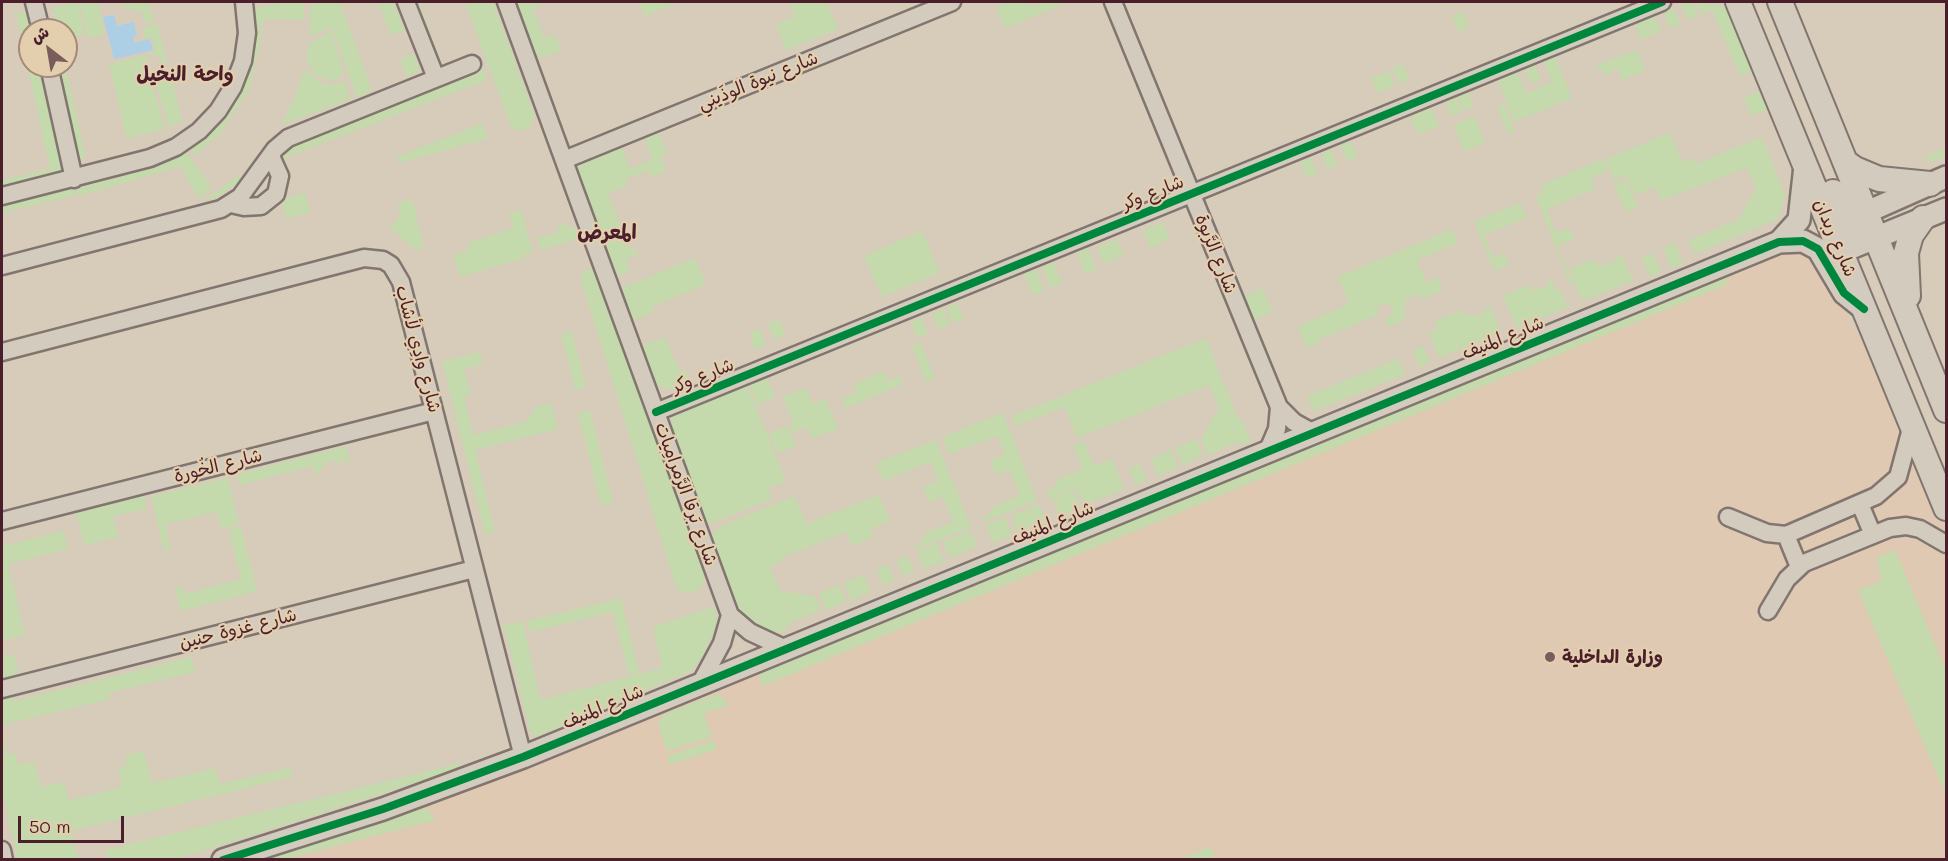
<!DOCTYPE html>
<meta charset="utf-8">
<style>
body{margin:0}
#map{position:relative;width:1948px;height:861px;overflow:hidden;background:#d7ccba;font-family:Mali,"Playpen Sans Arabic",sans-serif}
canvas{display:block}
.frame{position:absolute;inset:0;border:3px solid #4a1f2b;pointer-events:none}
.north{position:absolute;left:18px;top:18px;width:60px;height:60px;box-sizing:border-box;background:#e3cfae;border:2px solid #a6897a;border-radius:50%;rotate:329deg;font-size:16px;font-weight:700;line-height:24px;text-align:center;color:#4a1f2b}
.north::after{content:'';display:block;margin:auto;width:21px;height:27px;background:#7b5c5d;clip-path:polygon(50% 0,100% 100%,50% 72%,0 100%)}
.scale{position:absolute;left:18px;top:816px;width:106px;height:27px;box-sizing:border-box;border:3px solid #4a1f2b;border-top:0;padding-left:8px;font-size:18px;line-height:21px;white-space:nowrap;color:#4a1f2b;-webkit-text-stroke:4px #e3cfae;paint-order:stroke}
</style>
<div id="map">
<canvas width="1948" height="861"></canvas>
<div class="frame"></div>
<div class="north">ش</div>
<div class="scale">50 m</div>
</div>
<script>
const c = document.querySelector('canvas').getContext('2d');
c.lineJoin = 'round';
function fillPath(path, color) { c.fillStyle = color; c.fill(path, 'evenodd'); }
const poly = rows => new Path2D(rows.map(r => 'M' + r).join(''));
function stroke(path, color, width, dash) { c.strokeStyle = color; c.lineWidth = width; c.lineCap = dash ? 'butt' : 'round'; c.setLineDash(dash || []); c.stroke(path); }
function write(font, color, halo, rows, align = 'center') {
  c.font = font + ' Mali,"Playpen Sans Arabic",sans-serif'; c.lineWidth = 4.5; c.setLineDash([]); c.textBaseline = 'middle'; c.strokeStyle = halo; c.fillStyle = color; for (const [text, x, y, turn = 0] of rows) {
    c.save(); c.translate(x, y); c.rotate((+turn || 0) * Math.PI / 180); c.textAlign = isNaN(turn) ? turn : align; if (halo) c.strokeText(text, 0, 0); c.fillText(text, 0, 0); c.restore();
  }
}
const built = poly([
 [1810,248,1843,303,1912,447,1946,529,1946,859,249,860,1767,253]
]);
const green = poly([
 [78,2,85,34,66,38,66,30,58,30,53,8],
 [80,2,98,2,105,34,88,38],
 [121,2,150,2,148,6,156,20,145,23,143,13,122,7],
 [283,2,303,2,305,20,264,19,263,26,250,26,250,10],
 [322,2,340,2,372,91,357,97,332,28,310,36,310,6],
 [378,2,393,2,405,30,391,35],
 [413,2,419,2,440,60,434,62],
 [465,2,493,2,535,117,528,129,519,131,511,127],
 [512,2,548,2,533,8,544,38,555,34,561,50,534,60],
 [639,2,673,2,674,4,645,16],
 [790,2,827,2,838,29,786,50,776,25,795,16],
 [1010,2,1027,2,1030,7,1044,2,1060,2,1062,5,1005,28,996,7],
 [1687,2,1693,2,1698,16,1688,20,1681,4],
 [1695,2,1725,6,1752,71,1740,76,1712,10,1701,14],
 [1674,8,1680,24,1670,28,1663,12],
 [27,11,31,30,30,66,39,66,63,177,2,190,2,180,50,169,16,14],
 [1462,11,1469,27,1458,32,1452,16],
 [1654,14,1661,31,1641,40,1634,23],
 [158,24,167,63,162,64,160,55,151,56,150,53,155,52,153,37,145,39,143,28],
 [250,28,263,28,250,88,220,134,195,155,189,146,232,102],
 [331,31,344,74,332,81,315,75,306,61,309,44],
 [1637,50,1645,71,1622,80,1616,66,1609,76,1595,66],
 [414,54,420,71,407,77,400,60],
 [146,55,164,129,127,139,109,64],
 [1555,56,1572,98,1514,122,1498,80,1517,72,1526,93,1552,82,1544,61],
 [1403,64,1409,80,1399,84,1392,68],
 [1535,64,1541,80,1530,84,1524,68],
 [56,66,65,66,86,158,78,159],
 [482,66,487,80,282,159,278,147,283,141],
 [170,70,182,120,168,128,154,74],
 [304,70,326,85,345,82,350,99,281,125,294,99],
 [1389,71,1395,86,1377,93,1371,78],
 [1762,90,1770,108,1751,116,1744,98],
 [1468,91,1474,107,1464,111,1457,95],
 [1455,96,1462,112,1451,116,1445,100],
 [1504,104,1515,131,1508,134,1497,107],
 [1431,108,1439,126,1418,135,1410,117],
 [1474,116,1485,143,1464,151,1454,125],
 [482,123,488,139,398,163,397,157],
 [657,130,667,154,660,157,666,171,652,177,648,170,626,179,628,185,608,194,630,250,636,248,639,254,626,259,631,271,620,275,611,272,575,174,580,159,620,143,630,169,653,160,643,136],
 [1670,133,1682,162,1694,158,1696,164,1762,137,1785,195,1778,219,1694,254,1689,240,1739,219,1756,188,1747,167,1661,201,1655,187,1635,195,1627,175,1614,180,1605,159],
 [1351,141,1358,157,1347,161,1341,145],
 [182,146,212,188,198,198,180,165,173,169,78,196,75,182],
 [1946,148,1946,156,1929,163,1927,156],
 [1331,149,1338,165,1327,169,1321,153],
 [1311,158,1318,174,1307,178,1300,162],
 [1603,159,1607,171,1591,178,1595,189,1547,209,1556,233,1569,228,1574,239,1557,246,1573,284,1570,285,1536,196,1544,192,1541,185],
 [236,177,244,178,219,196,200,203],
 [1626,179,1638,207,1626,212,1614,184],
 [73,183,76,195,2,213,2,200],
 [305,193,310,212,286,218,282,199],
 [412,199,424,248,416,250,390,228,400,215,398,203],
 [1521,203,1526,218,1484,235,1493,258,1504,253,1509,265,1494,271,1474,221],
 [521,210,533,252,524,254,525,258,460,277,454,255,468,251,466,244,513,228,509,213],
 [1163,222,1170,239,1150,248,1143,230],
 [564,224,575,228,578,234,576,240,541,250,537,238,559,232,557,226],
 [1452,229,1458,243,1417,260,1426,282,1438,277,1443,290,1422,299,1419,294,1405,300,1404,320,1389,327,1385,318,1394,314,1389,302,1377,307,1380,314,1318,340,1319,343,1307,348,1298,326,1349,304,1338,277],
 [922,231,940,273,882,297,864,256],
 [1117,239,1124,256,1104,264,1097,247],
 [1675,243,1683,263,1671,268,1663,248],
 [1088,248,1097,269,1085,274,1077,252],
 [1621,253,1633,281,1582,301,1569,269,1592,260,1599,265,1612,263],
 [1653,253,1661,272,1650,277,1642,257],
 [695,258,706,285,652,306,654,312,631,321,619,289],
 [1053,262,1062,283,1050,288,1042,267],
 [588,269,597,274,705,576,702,586,694,593,684,593,676,587,581,280,581,273],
 [1036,269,1044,290,1033,295,1024,274],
 [1722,270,1728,284,763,686,757,672],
 [1551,277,1556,291,1561,290,1568,307,1517,328,1503,296,1528,285,1534,291,1547,286],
 [1263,288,1272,312,1249,322,1240,298],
 [957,303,964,319,953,323,946,307],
 [1489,304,1501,332,1439,358,1429,333,1438,329,1435,321,1462,310,1468,316,1481,315],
 [943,309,950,325,939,329,932,313],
 [921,317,928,333,917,338,911,322],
 [779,319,786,335,775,340,768,324],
 [760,329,766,345,755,350,749,334],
 [572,331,586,387,575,390,561,334],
 [665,337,680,372,685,370,690,382,672,390,660,386,650,377,638,348],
 [1206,338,1238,420,1242,419,1251,442,1244,445,1237,442,1208,455,1201,439,1219,408,1209,385,1077,438,1065,407,1015,426,1012,416],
 [921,343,935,379,926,382,912,346],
 [1423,346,1430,362,1419,367,1412,351],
 [480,352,483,364,464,369,471,396,464,398,473,435,528,421,535,407,551,403,558,429,475,450,495,531,485,534,442,361],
 [1398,359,1405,374,1314,411,1307,396],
 [884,371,888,381,899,376,903,384,846,408,842,399,857,392,854,384],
 [766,376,775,397,757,405,749,383],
 [745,380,786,481,768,488,772,499,710,524,704,522,671,431,671,418,681,406],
 [806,388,813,404,825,399,838,429,812,439,807,427,793,432,791,426,794,424,783,397],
 [590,410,613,502,601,505,578,413],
 [1003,413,1037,501,983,522,982,519,988,516,994,506,1020,496,1010,470,996,475,990,460,1005,454,998,436,949,454,942,437],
 [788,426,796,446,778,453,769,433],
 [1196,439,1203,456,1183,465,1176,448],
 [936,440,971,528,916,549,915,545,921,542,927,532,953,522,943,497,929,502,923,487,938,481,931,462,883,481,876,463],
 [1084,441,1094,466,1112,459,1124,489,1084,505,1076,488,1049,499,1047,492,1054,488,1058,479,1083,469,1073,445],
 [346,446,351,466,343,459,338,464,331,459,316,475,313,466,240,485,237,474],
 [1171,450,1178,467,1158,476,1151,459],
 [1140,464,1146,480,1136,485,1129,469],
 [228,478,239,525,221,529,216,512,165,524,171,550,164,551,151,496],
 [1073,490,1080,507,1060,516,1053,499],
 [879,495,890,521,870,529,873,537,852,546,846,532,781,558,782,561,770,566,780,591,815,596,821,610,789,623,785,631,767,633,757,628,738,612,709,539,711,535,727,523,795,496,806,524],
 [144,496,147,509,113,517,118,537,84,545,76,512],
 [1039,504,1045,520,1017,531,1011,516],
 [1005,517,1012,535,993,543,986,526],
 [241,527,257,591,181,611,175,588,181,586,184,594,241,579,229,530],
 [64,531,68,549,8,564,25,635,2,641,5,656,14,655,19,675,2,680,2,546],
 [971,531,977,546,949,558,943,542],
 [937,543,944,561,924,569,917,552],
 [1895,550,1946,671,1946,796,1858,590,1882,581,1876,558],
 [908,556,914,572,903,576,897,560],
 [888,564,894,580,883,585,877,569],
 [864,575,871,592,851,600,844,583],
 [839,585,846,602,826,610,819,593],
 [621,598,639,672,629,675,613,612,530,632,527,621],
 [714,607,718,622,702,658,691,671,540,735,531,734,504,625,523,621,540,700,662,668,653,627],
 [191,657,195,672,109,693,110,699,2,725,2,695,12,693,14,701],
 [718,694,730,705,704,713,712,737,667,751,658,724,664,714],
 [2,731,7,755,15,753,18,765,34,761,41,787,64,782,69,800,122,787,118,767,127,765,125,755,144,751,152,783,215,768,220,784,290,768,292,777,71,831,78,859,18,859,2,790],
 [714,740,717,749,670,765,667,756],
 [460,763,463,768,177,859,108,859,106,850],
 [419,806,427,809,435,820,286,859,240,860],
 [1210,846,1216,859,1180,859,1210,847]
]);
const water = poly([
 [114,15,117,26,134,22,137,36,133,37,134,43,150,39,153,50,114,59,103,17]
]);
const minor = poly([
 [34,2,41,30],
 [406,2,436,78],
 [506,2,730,615,750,632,786,649],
 [1113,2,1279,407,1294,422,1312,432],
 [49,66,74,179],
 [564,160,952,2],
 [2,196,150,158,176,147,199,131,218,111,233,87,243,61,247,33,244,2],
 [231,204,244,207,261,206,276,194,280,176,271,156],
 [2,266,221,209,240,197,275,149,288,138,472,64],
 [2,352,364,258,383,260,391,265,401,282,523,757],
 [656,412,1662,2],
 [1268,450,1277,429,1279,407],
 [1860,504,1873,535],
 [1728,517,1767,533,1786,535,1876,496,1898,477,1912,425],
 [2,521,434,411],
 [1786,535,1799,567],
 [1768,611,1787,579,1804,563,1890,528,1906,526,1920,529,1946,544],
 [701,682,722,643,730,615],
 [2,689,474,569],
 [2,850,4,860]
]);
const tertiary = poly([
 [1851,219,1946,177],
 [1779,242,1799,220,1805,166],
 [1841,252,1946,209],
 [223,860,383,809,523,757,1779,242,1803,241,1818,249,1844,293,1864,309]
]);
const secondary = poly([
 [1738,2,1946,508],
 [1780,2,1946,410],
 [1845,162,1855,169,1879,179,1930,184],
 [1833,192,1851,228,1867,236,1876,237],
 [1908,296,1906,253,1911,235,1923,218]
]);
const cycleway = poly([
 [656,412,1662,2],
 [223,860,383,809,523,757,1779,242,1803,241,1818,249,1844,293,1864,309]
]);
const markers = [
 [1550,657,6,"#7b5c5d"]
];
const streetNames = [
 ["شارع نيوة الوذَيني",758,81,-22],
 ["شارع وكر",1153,193,-22],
 ["شارع ربدان",1835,238,67],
 ["شارع الرَّبوة",1216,254,68],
 ["شارع المنيف",1503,338,-22],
 ["شارع وادِي لأشاب",418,349,75],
 ["شارع وكر",703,376,-22],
 ["شارع الخُورة",218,466,-14],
 ["شارع بَرقا الرَّمرامِيات",686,494,70],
 ["شارع المنيف",1053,523,-22],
 ["شارع غزوة حنين",238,629,-14],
 ["شارع المنيف",603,707,-23]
];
const poiNames = [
 ["وزارة الداخلية",1562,657]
];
const neighbourhoodNames = [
 ["واحة النخيل",185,75],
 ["المعرض",607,233]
];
fillPath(built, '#dfc9b2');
fillPath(green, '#c4d9ac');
fillPath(water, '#accfe5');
stroke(minor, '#82756f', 21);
stroke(tertiary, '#82756f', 26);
stroke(secondary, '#82756f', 28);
stroke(minor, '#d3cbbe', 16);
stroke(tertiary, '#d3cbbe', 21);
stroke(secondary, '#d3cbbe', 24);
stroke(cycleway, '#00873e', 8);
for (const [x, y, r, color] of markers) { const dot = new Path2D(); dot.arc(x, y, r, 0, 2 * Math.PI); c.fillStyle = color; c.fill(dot); stroke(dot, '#e3cfae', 2); }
write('18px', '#4a1f2b', '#e3cfae', streetNames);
write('bold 18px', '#4a1f2b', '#e3cfae', poiNames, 'left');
write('bold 20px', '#4a1f2b', '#e3cfae', neighbourhoodNames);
</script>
